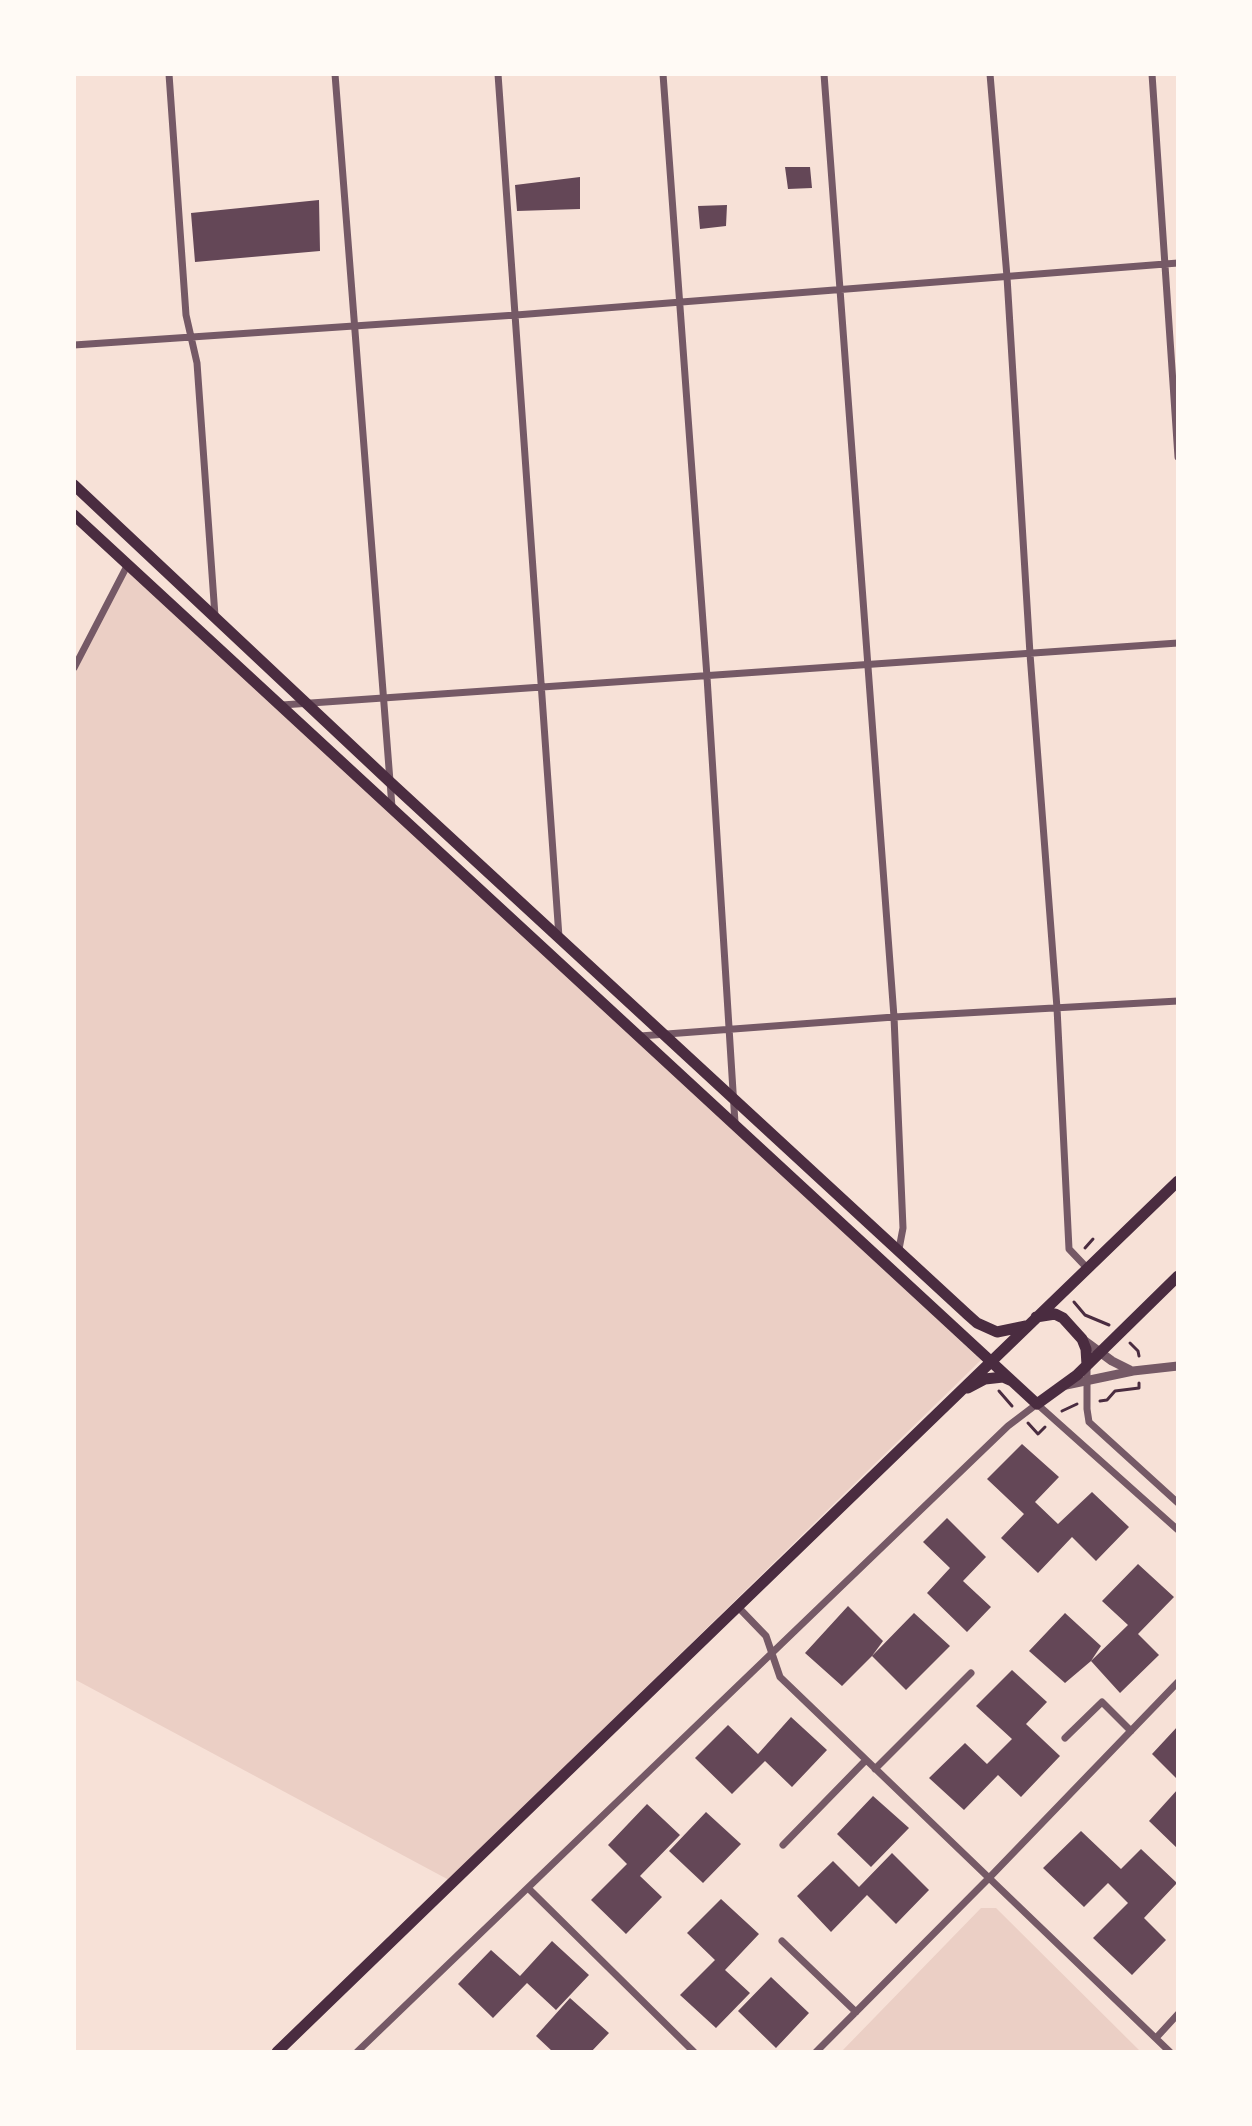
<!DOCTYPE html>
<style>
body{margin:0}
#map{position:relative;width:1252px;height:2126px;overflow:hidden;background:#f7e1d7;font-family:Lato,sans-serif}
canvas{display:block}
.frame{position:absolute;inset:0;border:76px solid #fffaf5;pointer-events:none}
</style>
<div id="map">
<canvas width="1252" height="2126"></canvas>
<div class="frame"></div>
</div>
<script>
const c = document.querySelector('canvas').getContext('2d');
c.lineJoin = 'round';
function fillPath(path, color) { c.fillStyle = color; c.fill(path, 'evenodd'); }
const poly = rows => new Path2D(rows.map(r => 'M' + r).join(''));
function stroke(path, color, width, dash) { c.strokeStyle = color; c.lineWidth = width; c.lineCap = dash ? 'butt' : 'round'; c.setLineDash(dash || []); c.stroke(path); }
const green = poly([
 [128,568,981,1360,449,1880,74,1679,74,671],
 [981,1908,996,1908,1141,2052,841,2052]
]);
const building = poly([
 [785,167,810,167,812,188,788,189],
 [580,177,580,209,517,211,515,185],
 [319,200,320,251,195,262,191,213],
 [727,205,726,226,700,229,698,206],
 [1022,1444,1059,1477,1035,1502,1058,1524,1092,1492,1129,1527,1096,1561,1072,1537,1038,1573,1001,1538,1024,1514,987,1479],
 [947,1518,986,1557,963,1581,991,1607,967,1632,927,1593,950,1568,923,1542],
 [1138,1564,1174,1597,1138,1634,1159,1655,1120,1693,1091,1661,1128,1625,1102,1601],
 [848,1606,883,1641,872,1656,914,1613,950,1646,906,1690,872,1656,842,1686,805,1653],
 [1065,1613,1101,1646,1091,1661,1065,1683,1029,1651],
 [1012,1670,1047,1702,1026,1724,1060,1756,1021,1797,998,1775,964,1810,929,1778,965,1743,987,1764,1012,1739,976,1706],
 [791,1717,827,1750,792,1787,765,1761,732,1794,695,1758,728,1725,758,1754],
 [1178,1726,1178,1780,1152,1754],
 [1178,1789,1178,1849,1149,1821],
 [873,1796,909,1828,871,1867,837,1834],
 [647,1804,680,1835,640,1876,662,1897,626,1934,591,1900,627,1864,608,1845],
 [706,1812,741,1844,703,1883,669,1851],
 [1081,1831,1121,1869,1141,1849,1177,1883,1144,1918,1166,1940,1132,1975,1093,1938,1128,1903,1108,1883,1084,1907,1043,1868],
 [892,1853,929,1890,896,1924,867,1895,831,1932,797,1896,833,1861,859,1887],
 [721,1899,759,1934,725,1970,750,1993,716,2028,680,1995,715,1960,687,1933],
 [552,1941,589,1975,556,2010,527,1983,493,2018,458,1984,491,1950,520,1976],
 [771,1977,809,2013,776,2048,738,2011],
 [570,1998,609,2033,591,2052,553,2052,536,2036]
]);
const path = poly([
 [1085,1248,1093,1239],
 [1074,1302,1085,1315,1109,1325],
 [1130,1343,1138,1351,1139,1356],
 [999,1391,1012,1406],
 [1100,1401,1107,1400,1115,1391,1139,1388,1139,1383],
 [1062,1411,1077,1404],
 [1028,1423,1038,1434,1045,1427]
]);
const minor = poly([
 [169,74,186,315,197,363,215,616],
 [335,74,392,807],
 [498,74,559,937],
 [663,74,707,677,735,1123],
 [824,74,894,1017,903,1228,899,1249],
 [990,74,1007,277,1030,654,1057,1008,1069,1249,1088,1269],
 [1152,74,1178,457],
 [74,345,516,315,1178,263],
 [74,668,128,564],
 [282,705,1178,643],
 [640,1036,894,1017,1178,1001],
 [1087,1365,1087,1409,1089,1422,1178,1503],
 [739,1608,766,1636,780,1677,1170,2052],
 [1065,1738,1102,1702,1131,1731],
 [875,1769,971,1673],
 [783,1845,866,1760],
 [529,1889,694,2052],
 [782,1941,856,2012],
 [1156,2038,1178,2014],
 [357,2052,1008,1426,1037,1404,1178,1530],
 [816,2052,989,1878,1178,1682]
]);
const tertiary = poly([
 [1082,1339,1112,1361,1130,1370],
 [1066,1385,1133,1371,1178,1366]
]);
const secondary = poly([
 [74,485,389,781,968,1315,977,1323,997,1332,1026,1326],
 [74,515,1037,1404,1077,1375,1178,1276],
 [1036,1317,1055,1314,1063,1318,1082,1339,1086,1349,1087,1365],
 [968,1388,985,1379,1003,1377,1012,1381],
 [277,2052,1178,1181]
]);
fillPath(green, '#ebcfc5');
fillPath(building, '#644757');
stroke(path, '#4a2c40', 3);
stroke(minor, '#755966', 7);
stroke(tertiary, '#755966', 9);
stroke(secondary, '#4a2c40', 11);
</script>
